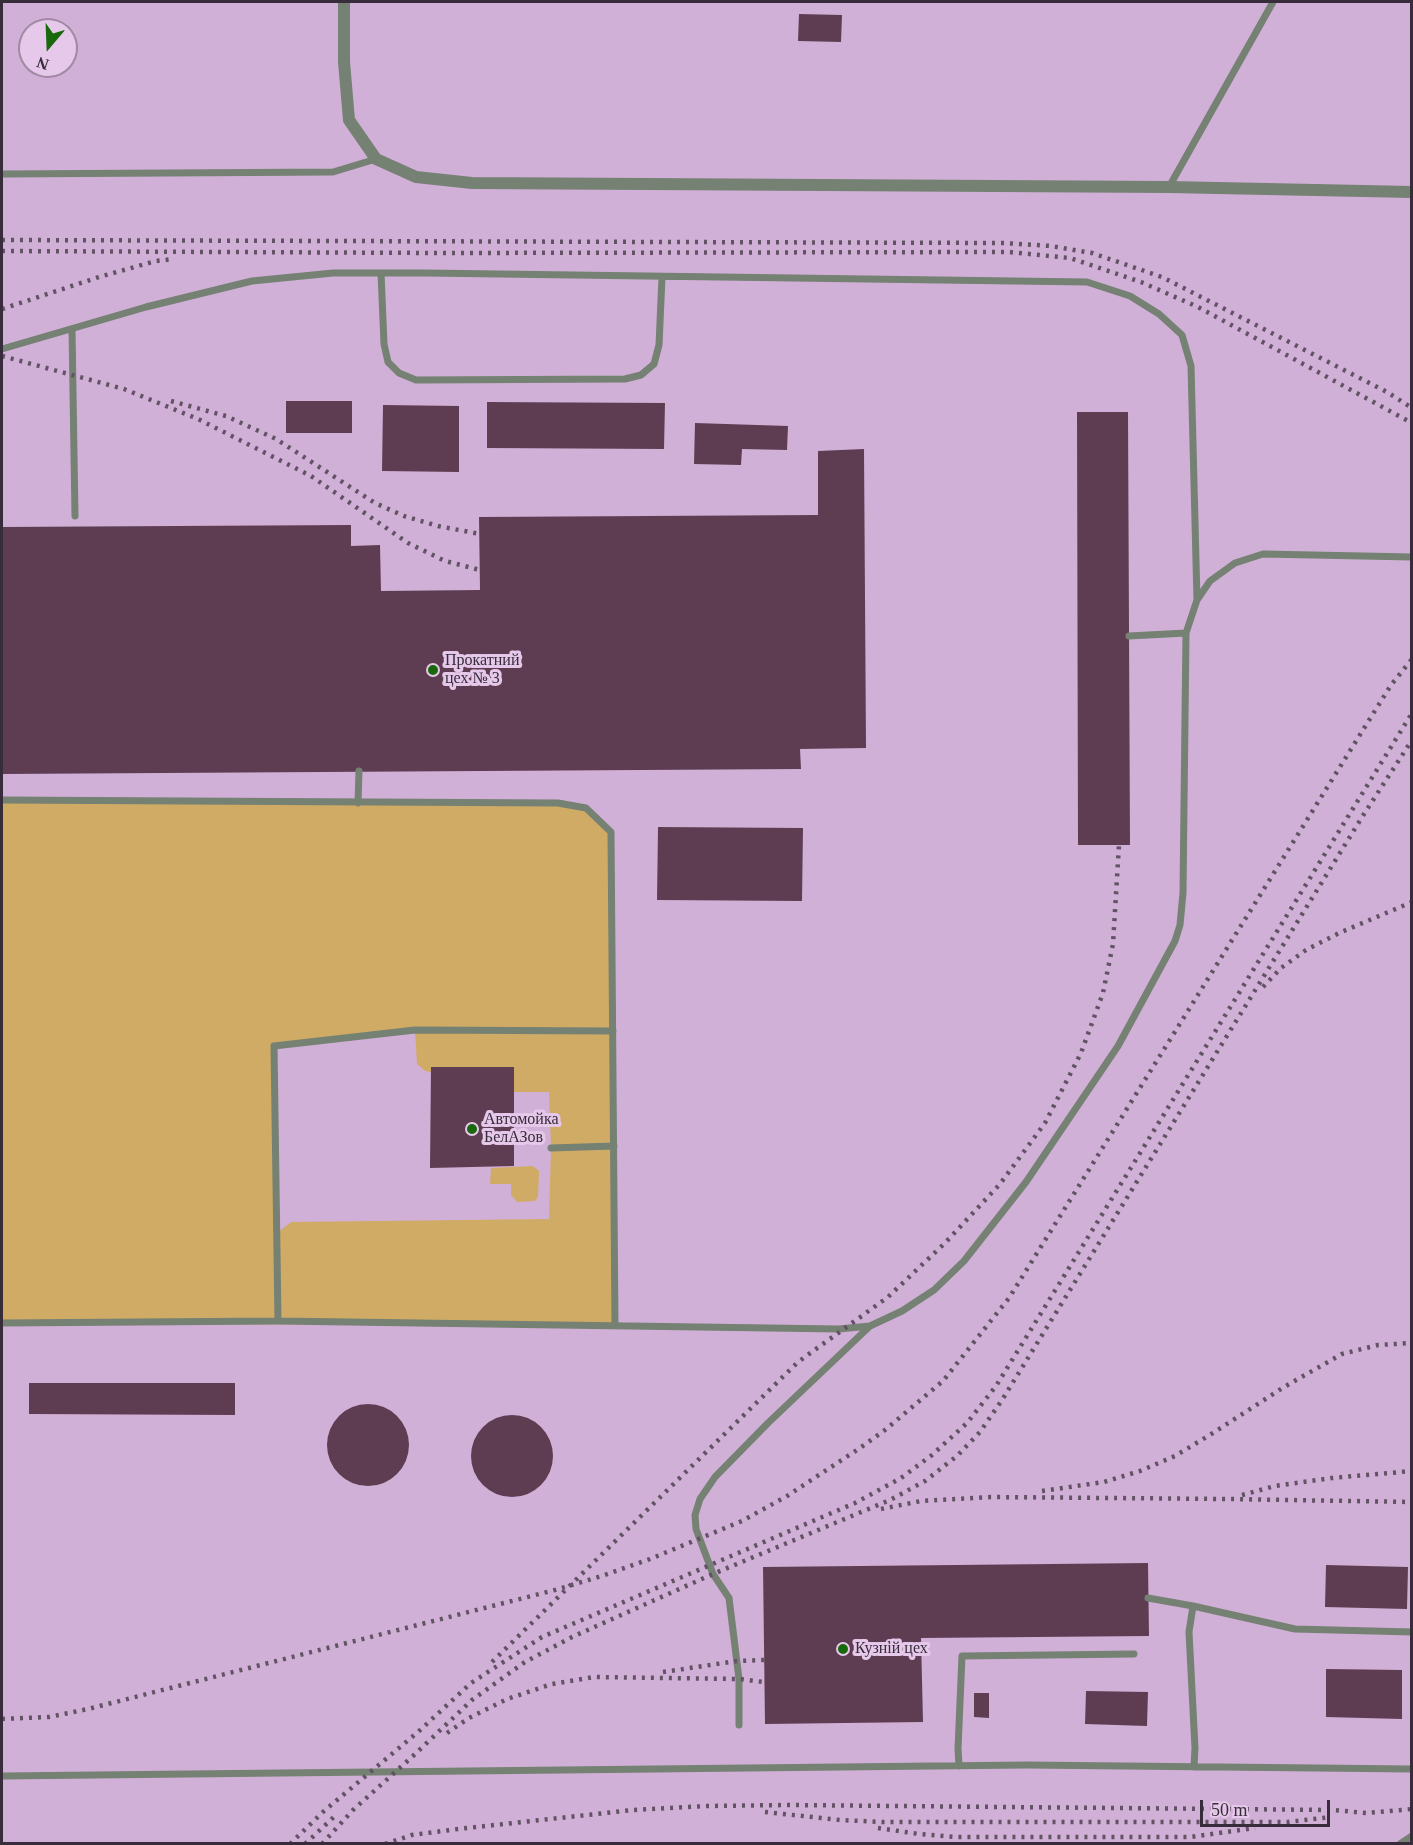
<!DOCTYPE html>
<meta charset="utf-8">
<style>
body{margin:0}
#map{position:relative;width:1413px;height:1845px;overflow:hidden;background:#d8bcdd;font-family:Georgia,serif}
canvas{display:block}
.frame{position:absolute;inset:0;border:3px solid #372c39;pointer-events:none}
.north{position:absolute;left:18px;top:18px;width:60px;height:60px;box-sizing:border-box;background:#e6c9ea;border:2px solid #a08aa3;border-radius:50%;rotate:199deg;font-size:16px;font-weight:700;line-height:24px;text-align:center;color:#372c39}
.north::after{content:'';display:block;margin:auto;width:21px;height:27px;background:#17690c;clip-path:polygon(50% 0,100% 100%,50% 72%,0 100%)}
.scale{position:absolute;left:1200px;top:1800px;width:130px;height:27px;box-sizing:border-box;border:3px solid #372c39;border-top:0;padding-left:8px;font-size:18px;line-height:21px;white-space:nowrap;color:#372c39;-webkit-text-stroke:4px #e6c9ea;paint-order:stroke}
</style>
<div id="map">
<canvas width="1413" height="1845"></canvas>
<div class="frame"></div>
<div class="north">N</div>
<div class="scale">50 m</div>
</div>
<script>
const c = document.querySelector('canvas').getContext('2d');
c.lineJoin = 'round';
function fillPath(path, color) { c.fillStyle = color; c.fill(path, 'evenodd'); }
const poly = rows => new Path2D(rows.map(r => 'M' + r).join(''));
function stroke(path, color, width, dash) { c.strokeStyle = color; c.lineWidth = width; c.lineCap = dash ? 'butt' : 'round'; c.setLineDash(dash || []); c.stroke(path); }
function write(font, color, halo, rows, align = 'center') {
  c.font = font + ' Georgia,serif'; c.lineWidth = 6; c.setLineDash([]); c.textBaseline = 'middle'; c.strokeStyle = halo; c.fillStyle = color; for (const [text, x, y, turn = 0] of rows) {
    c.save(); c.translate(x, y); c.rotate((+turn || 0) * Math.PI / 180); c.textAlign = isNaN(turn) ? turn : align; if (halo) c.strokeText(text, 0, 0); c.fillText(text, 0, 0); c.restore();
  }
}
const built = poly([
 [2,2,1411,2,1411,1843,2,1843],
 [30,30,66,30,66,66,30,66]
]);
const green = poly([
 [2,802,558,803,586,808,611,832,615,1326,2,1323],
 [415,1031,417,1064,425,1071,431,1072,514,1067,514,1092,549,1092,551,1148,549,1219,291,1222,277,1233,274,1046],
 [533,1166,539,1171,538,1197,535,1201,517,1202,511,1195,511,1184,490,1184,491,1168]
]);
const building = poly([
 [799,14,842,15,841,42,798,41],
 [286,401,352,401,352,433,286,433],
 [487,402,665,403,664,449,487,448],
 [383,405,459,406,459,472,382,471],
 [1077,412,1128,412,1130,845,1078,845],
 [695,423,788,426,787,450,742,449,741,465,694,464],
 [864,449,866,748,800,749,801,769,2,774,2,527,351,525,351,546,380,545,381,591,480,590,479,517,818,515,818,451],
 [658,827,803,828,802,901,657,900],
 [431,1067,514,1067,514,1166,430,1168],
 [29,1383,235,1383,235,1415,29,1414],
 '327 1445a41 41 0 1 1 82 0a41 41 0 1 1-82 0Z',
 '471 1456a41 41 0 1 1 82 0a41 41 0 1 1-82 0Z',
 [1148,1563,1149,1636,921,1638,923,1722,765,1724,763,1567],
 [1326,1565,1408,1567,1407,1609,1325,1607],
 [1326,1669,1402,1670,1402,1719,1326,1717],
 [1086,1691,1148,1692,1147,1726,1085,1724],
 [974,1693,989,1693,989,1718,974,1717]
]);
const lane = poly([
 [2,174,333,172,376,159],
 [1169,187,1273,2],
 [381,273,384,344,388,362,399,373,416,380,625,379,641,375,654,364,659,345,662,277],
 [72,329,75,516],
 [2,349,146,307,252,281,333,273,426,273,1087,282,1130,296,1159,314,1182,335,1191,366,1197,600],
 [1129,636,1186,633],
 [2,800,558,803,586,808,611,832,615,1326],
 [358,803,359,771],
 [551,1148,614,1146],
 [278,1321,274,1046,415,1030,613,1031],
 [2,1323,278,1321,839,1329,870,1326,902,1311,934,1290,964,1261,1026,1182,1118,1046,1175,941,1180,925,1183,893,1186,633,1197,600,1210,581,1235,563,1263,554,1412,557],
 [1148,1598,1193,1606,1295,1629,1412,1632],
 [1193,1606,1189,1632,1195,1748,1194,1767],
 [739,1725,739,1679,729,1598,713,1574,696,1529,695,1515,700,1499,715,1477,768,1423,870,1326],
 [959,1766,958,1749,962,1656,1134,1654],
 [2,1776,1027,1765,1412,1769],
 [1400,1844,1412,1836]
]);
const street = poly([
 [344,2,344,62,349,120,376,159,416,177,472,183,1169,187,1412,192]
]);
const rail = poly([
 [2,240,1004,243,1051,246,1092,253,1162,277,1387,392,1412,408],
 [2,251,440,253,1009,252,1070,258,1141,282,1198,307,1412,423],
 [2,309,99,277,156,261,174,259],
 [2,356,124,389,198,419,311,476,408,543,445,561,480,570],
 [171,401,226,416,276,439,375,503,404,516,438,526,480,534],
 [1263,987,1281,968,1306,950,1339,933,1412,902],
 [1042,1491,1104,1482,1140,1471,1175,1456,1213,1433,1284,1387,1342,1354,1378,1345,1412,1343],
 [1242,1495,1275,1486,1332,1478,1412,1471],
 [881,1509,921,1501,991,1497,1227,1499,1412,1502],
 [492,1662,798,1362,888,1297,945,1243,1000,1184,1045,1123,1081,1053,1103,993,1113,944,1119,845],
 [663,1672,737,1661,764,1660],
 [2,1719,49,1717,88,1709,555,1590,605,1575,650,1559,742,1521,787,1496,860,1448,885,1430,943,1381,1009,1298,1391,685,1412,659],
 [447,1733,469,1718,507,1699,552,1684,594,1677,739,1679,764,1682],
 [765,1812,840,1820,882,1822,1288,1822,1331,1817],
 [878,1828,919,1834,956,1837,1190,1837,1255,1828],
 [290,1844,324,1811,418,1732,471,1683,542,1637,855,1503,901,1478,932,1455,967,1423,996,1386,1412,713],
 [305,1844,336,1815],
 [322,1844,353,1810,413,1756,472,1700,525,1662,572,1637,713,1574,890,1500,925,1481,957,1456,980,1432,1002,1400,1364,814,1412,740],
 [385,1844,412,1835,458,1829,633,1810,707,1806,791,1805,1332,1810,1367,1813,1412,1809]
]);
const markers = [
 [433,670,6,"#17690c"],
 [472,1129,6,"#17690c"],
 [843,1649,6,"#17690c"]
];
const poiNames = [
 ["Прокатний",445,661],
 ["цех № 3",445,679],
 ["Автомойка",484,1120],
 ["БелАЗов",484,1138],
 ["Кузній цех",855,1649]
];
fillPath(built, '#d1b0d7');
fillPath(green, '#d0ab66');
fillPath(building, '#5e3d52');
stroke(lane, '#758173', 7);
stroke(street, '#758173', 12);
stroke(rail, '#615264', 4.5, [3, 6]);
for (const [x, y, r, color] of markers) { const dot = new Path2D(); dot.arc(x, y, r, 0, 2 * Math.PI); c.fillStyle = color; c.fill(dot); stroke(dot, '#e6c9ea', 2); }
write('16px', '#372c39', '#e6c9ea', poiNames, 'left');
</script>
